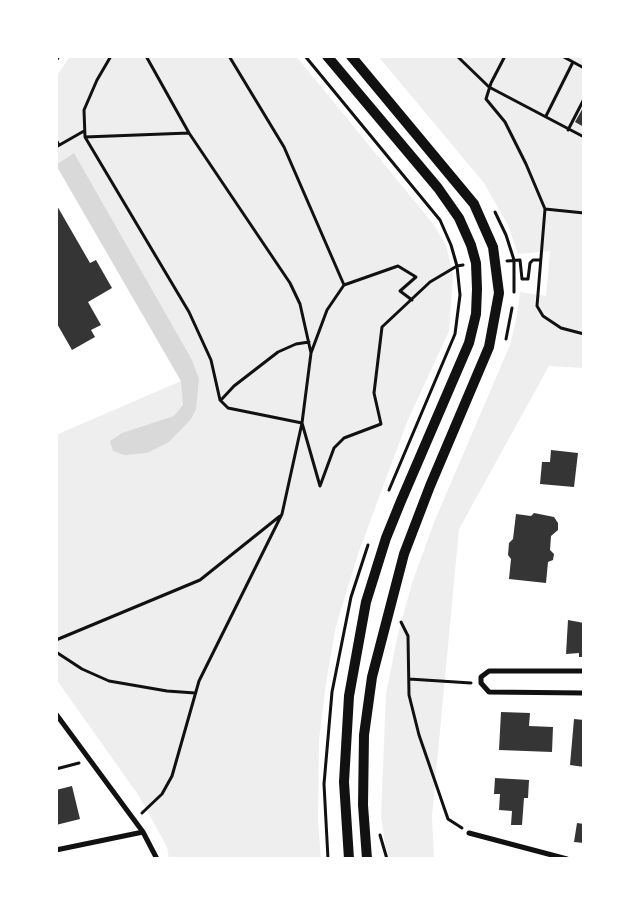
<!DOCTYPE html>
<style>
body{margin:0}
#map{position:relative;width:640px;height:915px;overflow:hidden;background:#fff;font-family:Jost,sans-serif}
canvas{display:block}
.frame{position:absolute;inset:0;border:58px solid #fff;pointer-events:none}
</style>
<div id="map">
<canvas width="640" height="915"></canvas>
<div class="frame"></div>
</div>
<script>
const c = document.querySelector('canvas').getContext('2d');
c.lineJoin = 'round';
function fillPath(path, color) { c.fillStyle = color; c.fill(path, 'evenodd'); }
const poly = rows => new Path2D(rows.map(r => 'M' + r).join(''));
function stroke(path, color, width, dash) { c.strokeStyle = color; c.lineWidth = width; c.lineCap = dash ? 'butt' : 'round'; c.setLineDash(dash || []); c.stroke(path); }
const green = poly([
 [70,56,296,56,434,225,446,245,453,275,449,331,407,422,358,554,336,626,326,683,319,740,318,820,321,859,169,859,167,847,139,796,56,679,56,435,181,381,56,165,56,77],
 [378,56,584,56,584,368,549,366,459,529,432,816,434,859,387,859,381,816,386,694,397,638,412,583,435,520,510,345,517,316,520,292,546,296,550,251,518,254,508,225,484,183]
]);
const water = poly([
 [74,153,192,360,199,379,196,409,191,419,169,442,147,453,124,455,113,451,110,441,122,433,174,416,183,405,181,381,56,165]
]);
const building = poly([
 [584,106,584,127,575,122],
 [56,204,90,263,96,260,112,288,88,302,101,325,91,330,95,337,72,350,56,322],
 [551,450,578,453,574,487,540,484,542,462,550,462],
 [534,513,554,517,558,523,558,530,551,536,550,550,554,554,553,560,548,562,546,583,509,579,511,559,508,555,509,543,513,539,516,514,531,516],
 [568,620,584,623,584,657,579,657,579,653,566,654],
 [501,712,530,713,529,726,553,727,552,752,499,750],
 [574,719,584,720,584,767,570,765],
 [495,778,529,780,528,798,524,798,522,825,511,825,512,811,499,810,500,794,494,794],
 [72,786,80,819,56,825,56,790],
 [577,823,584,824,584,843,574,842]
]);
const path = poly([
 [111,56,97,80,84,110,85,137,189,312,211,360,220,400,228,408,302,423,320,486,334,448,344,438,381,424,374,393,382,327,430,282,457,266,463,265],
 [229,56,284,147,344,285],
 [305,56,440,220,451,245,457,266,460,295,455,334,389,490],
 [457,56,489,87,584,137],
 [505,56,491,83,486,99,505,122,526,164,545,209,537,306,543,316,561,328,584,334],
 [562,56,584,68],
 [56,61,59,56],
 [546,116,573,62],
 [568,130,584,99],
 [85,137,189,133],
 [56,140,59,145],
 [56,147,84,131],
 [545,209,584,213],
 [495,212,506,235,514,260,514,292],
 [507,261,520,260,522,279,528,279,530,263,533,260,540,260],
 [506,339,512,308],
 [311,353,327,310,344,285,398,266,416,277,400,291,412,300],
 [221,400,234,386,278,352,296,344,309,342],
 [401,622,408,636,409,695,419,735,448,819,462,828],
 [56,640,200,580,280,516],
 [56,652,82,669,109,681,167,691,195,693],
 [409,679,471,683],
 [56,769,79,763],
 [142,813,162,794,172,776,199,681,282,514,302,423,311,353,300,304,290,283,189,133,146,56],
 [380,835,387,859],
 [328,859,324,784,332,692,351,597,368,545]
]);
const minor = poly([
 [584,671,489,671,481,677,481,683,489,692,584,693],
 [56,714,143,832,157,859],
 [469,833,567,859],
 [56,850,143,832]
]);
const secondary = poly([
 [327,56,438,188,459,218,471,245,476,263,477,289,476,314,469,343,401,501,386,538,366,602,349,696,344,782,349,859],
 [351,56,474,204,493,247,499,293,489,347,430,486,404,554,372,677,364,735,363,805,367,859]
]);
fillPath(green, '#eee');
fillPath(water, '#d9d9d9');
fillPath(building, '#353535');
stroke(path, '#111', 3);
stroke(minor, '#111', 5);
stroke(secondary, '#111', 10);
</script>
